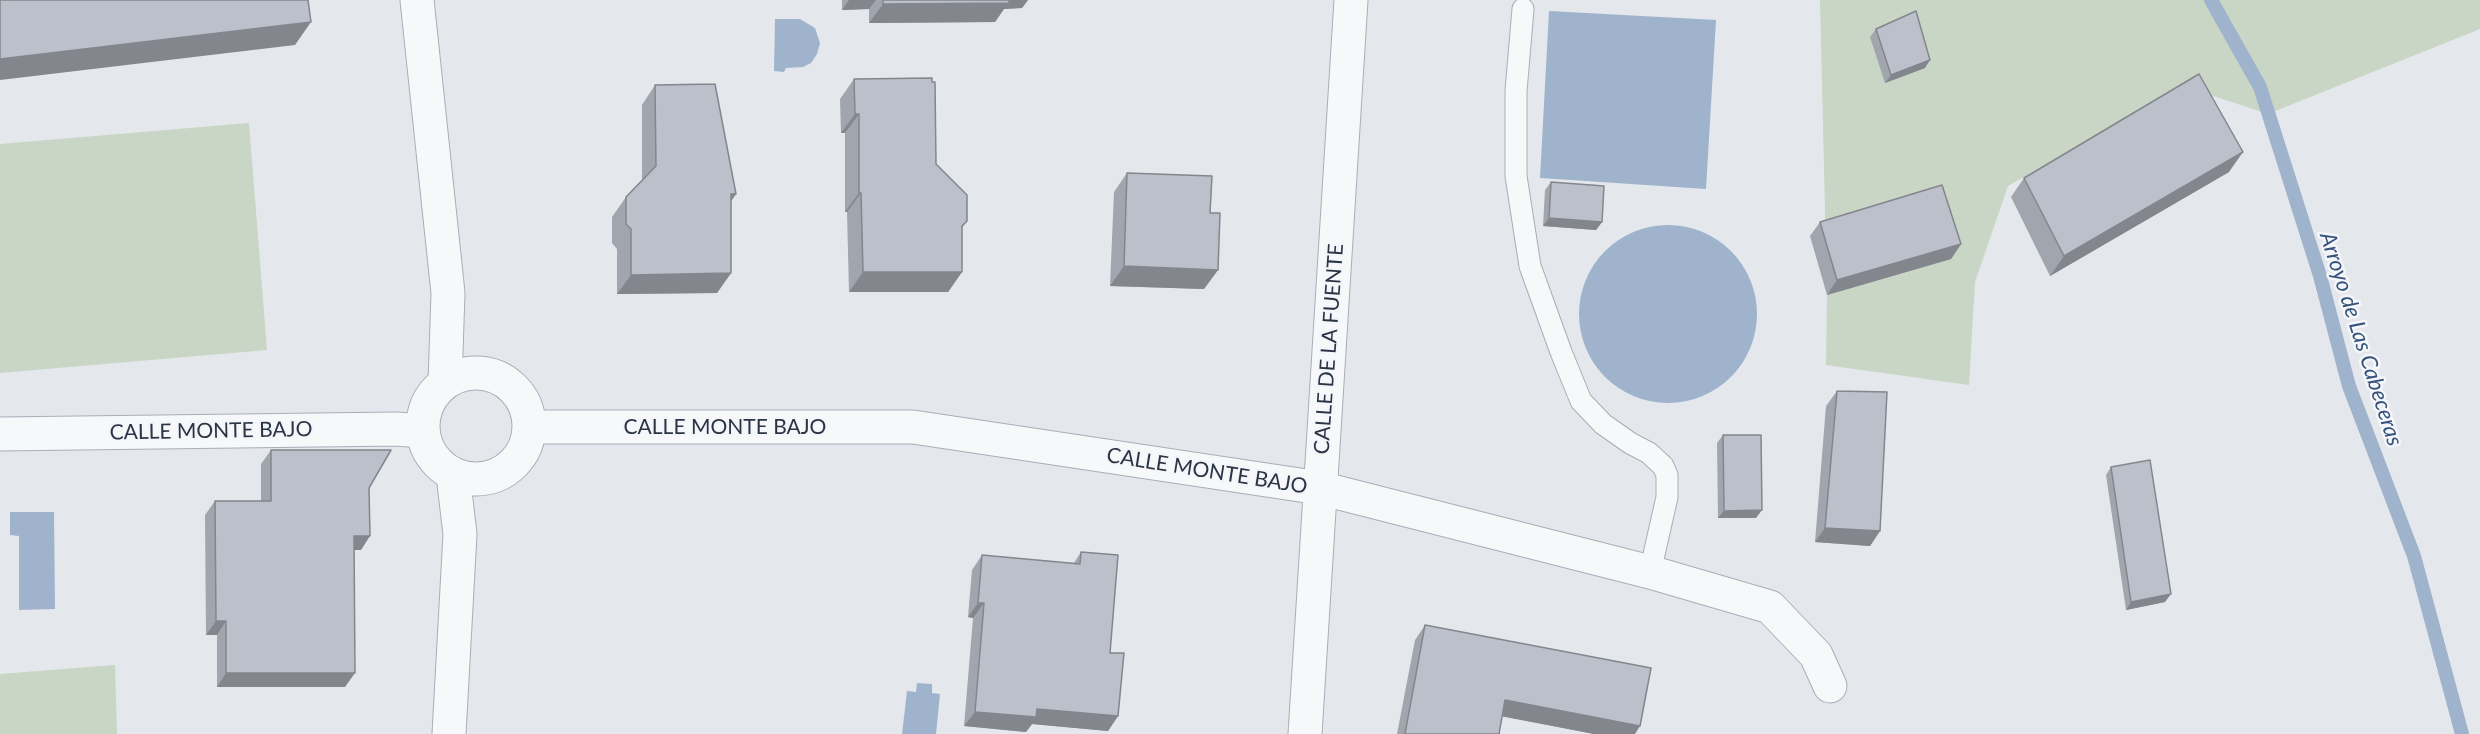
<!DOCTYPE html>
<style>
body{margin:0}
canvas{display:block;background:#e4e7ec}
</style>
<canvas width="2480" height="734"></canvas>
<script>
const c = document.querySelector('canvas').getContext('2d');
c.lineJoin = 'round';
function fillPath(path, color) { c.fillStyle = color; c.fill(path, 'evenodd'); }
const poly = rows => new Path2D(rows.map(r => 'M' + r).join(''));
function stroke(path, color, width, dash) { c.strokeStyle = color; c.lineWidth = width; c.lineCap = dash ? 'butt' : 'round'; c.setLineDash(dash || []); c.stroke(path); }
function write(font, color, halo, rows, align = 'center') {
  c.font = font + ' Lato,sans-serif'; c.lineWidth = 5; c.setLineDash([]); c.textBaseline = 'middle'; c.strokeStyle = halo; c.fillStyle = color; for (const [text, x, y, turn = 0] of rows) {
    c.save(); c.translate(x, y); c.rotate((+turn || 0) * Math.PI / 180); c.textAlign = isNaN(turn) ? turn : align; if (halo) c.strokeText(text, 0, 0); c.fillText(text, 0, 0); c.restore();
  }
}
const green = poly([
 [1820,0,2480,0,2480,29,2268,114,2183,86,2008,186,1975,282,1969,385,1826,365,1827,295],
 [249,123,267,350,0,373,0,144],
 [115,665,117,734,0,734,0,674]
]);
const water = poly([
 [1549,11,1716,20,1706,189,1540,178],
 [775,19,800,19,815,28,820,43,817,54,811,63,803,67,786,68,784,72,774,71],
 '1579 314a89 89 0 1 1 178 0a89 89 0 1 1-178 0Z',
 [10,512,54,512,55,609,19,610,19,536,10,535],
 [917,683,932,684,932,693,940,694,936,734,902,734,907,691,916,692]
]);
const stream = poly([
 [2211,0,2260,87,2320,276,2349,386,2414,556,2462,734]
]);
const lane = poly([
 [1523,9,1516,91,1516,176,1530,266,1561,352,1581,401,1603,424,1630,443,1649,453,1663,466,1667,475,1667,497,1650,572]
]);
const street = poly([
 [417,0,448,293,445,382],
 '423 426a53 53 0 1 1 106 0a53 53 0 1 1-106 0Z',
 [530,427,913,427,1320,488,1650,572,1770,607,1816,655,1830,686],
 [0,434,396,429,422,431],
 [449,734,460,534,453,475],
 [1305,734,1351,0]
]);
const wall = poly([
 [842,0,1028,0,1022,8,1004,9,995,22,869,23,869,9,842,10],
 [1876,29,1925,68,1885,83,1870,37],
 [854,79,936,164,967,221,962,228,962,272,948,292,849,292,847,212,845,212,845,133,841,133,840,99],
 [655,85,736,194,731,201,731,273,717,293,617,294,617,249,612,243,612,217,626,197,642,180,642,105],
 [2229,172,2050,276,2011,197,2024,178],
 [1127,173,1210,213,1218,270,1204,289,1110,286,1114,192],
 [1551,182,1602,222,1596,230,1543,226,1545,190],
 [1820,222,1961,244,1951,259,1827,295,1810,236],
 [1837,391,1880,531,1870,546,1815,542,1826,406],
 [1723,435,1756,518,1718,518,1717,443],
 [271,450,369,488,361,550,354,550,345,687,217,687,217,635,206,635,205,515,215,501,261,501,261,464],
 [2111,467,2165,602,2126,610,2106,475],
 [1081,552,1110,653,1118,716,1108,731,1032,724,1026,732,964,726,973,618,968,617,972,570,982,555,1074,563],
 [1425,625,1594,734,1502,716,1499,734,1397,734,1415,640]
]);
const shadedWall = poly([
 [849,0,876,0,869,9,842,10],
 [1001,0,1028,0,1022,8,1004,9,995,22,869,23,883,4],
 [311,22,295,45,0,80,0,59],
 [1930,60,1925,68,1885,83,1891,75],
 [855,114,859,114,845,133,841,133],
 [2243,152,2229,172,2050,276,2064,256],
 [859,193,861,193,847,212,845,212],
 [731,194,736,194,722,214],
 [1549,218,1602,222,1596,230,1543,226],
 [1961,244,1951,259,1827,295,1837,280],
 [1124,266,1218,270,1204,289,1110,286],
 [863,272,962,272,948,292,849,292],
 [731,273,717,293,617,294,631,275],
 [1762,510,1756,518,1718,518,1724,511],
 [1825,528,1880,531,1870,546,1815,542],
 [354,536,370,536,361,550,345,550],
 [2171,594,2165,602,2126,610,2131,602],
 [978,603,984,603,973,618,968,617],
 [216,621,226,621,217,635,206,635],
 [226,673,355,673,345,687,217,687],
 [1505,700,1640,726,1635,734,1594,734,1495,715],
 [1037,709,1118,716,1108,731,1032,724,1026,732,964,726,975,712]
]);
const building = poly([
 [0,0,308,0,311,22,0,59,0,0],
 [883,0,1009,0,1009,3,883,4,883,0],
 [1916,11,1930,60,1891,75,1876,29,1916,11],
 [2199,74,2243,152,2064,256,2024,178,2199,74],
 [932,78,932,82,935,82,936,164,967,195,967,221,962,226,962,272,863,272,861,193,859,193,859,114,855,114,854,79,932,78],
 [715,84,736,194,731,194,731,273,631,275,631,229,626,224,626,197,656,166,655,85,715,84],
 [1127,173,1212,176,1210,213,1220,213,1218,270,1124,266,1127,173],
 [1551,182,1604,186,1602,222,1549,218,1551,182],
 [1942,185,1961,244,1837,280,1820,222,1942,185],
 [1837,391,1887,392,1880,531,1825,528,1837,391],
 [1723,435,1761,435,1762,510,1724,511,1723,435],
 [271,450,391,450,369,488,370,536,354,536,355,673,226,673,226,621,216,621,215,501,271,501,271,450],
 [2150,460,2171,594,2131,602,2111,467,2150,460],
 [1081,552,1118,555,1110,653,1124,653,1118,716,1037,709,1036,717,975,712,984,603,978,603,982,555,1080,564,1081,552],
 [1425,625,1651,668,1640,726,1505,700,1499,734,1405,734,1425,625]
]);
const streetNames = [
 ["CALLE DE LA FUENTE",1329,349,-86],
 ["CALLE MONTE BAJO",725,427],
 ["CALLE MONTE BAJO",211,431,-1],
 ["CALLE MONTE BAJO",1207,471,9]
];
const waterNames = [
 ["Arroyo de Las Cabeceras",2361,339,72]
];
fillPath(green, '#c9d6c5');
fillPath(water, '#9fb4cc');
stroke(stream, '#9fb4cc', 14);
stroke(lane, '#a9aeb7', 23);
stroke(street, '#a9aeb7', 35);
stroke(lane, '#f7f8fa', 21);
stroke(street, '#f7f8fa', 33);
fillPath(wall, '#a1a5ae');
fillPath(shadedWall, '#83868d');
fillPath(building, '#bbc0ca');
stroke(building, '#83868d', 1.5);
write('21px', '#2b3445', '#f4f6f9', streetNames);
write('italic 22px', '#34527a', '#f4f6f9', waterNames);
</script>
